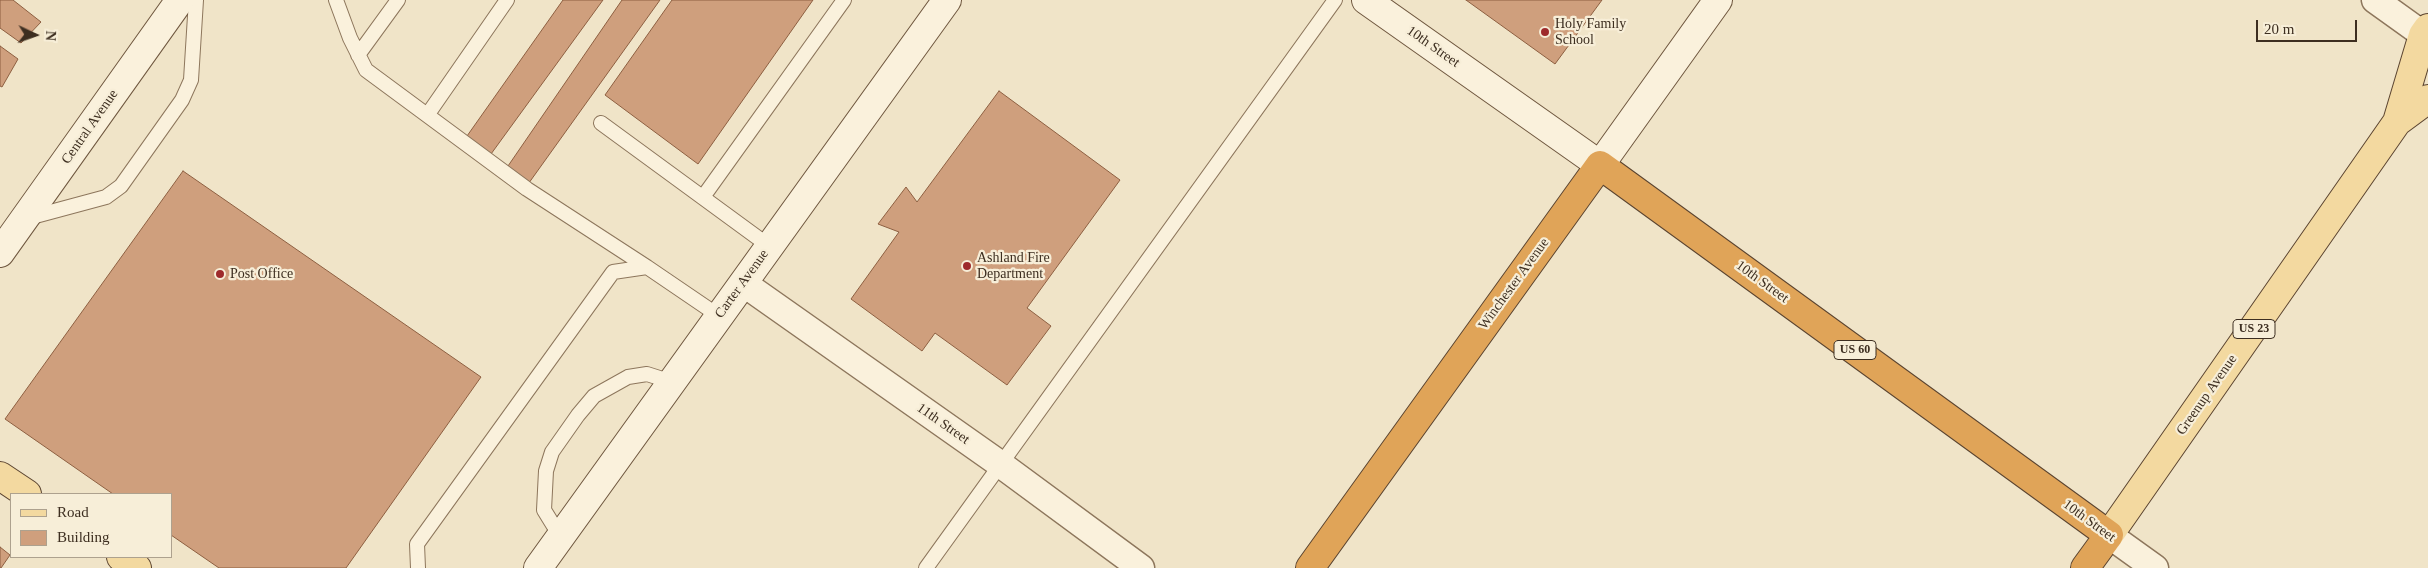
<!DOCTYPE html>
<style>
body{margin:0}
#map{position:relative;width:2428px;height:568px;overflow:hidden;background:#f0e4c8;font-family:"Times New Roman",serif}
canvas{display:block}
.legend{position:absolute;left:10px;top:493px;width:162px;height:65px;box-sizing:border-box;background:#f7eed8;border:1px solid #ada18e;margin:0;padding:6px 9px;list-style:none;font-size:15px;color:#3d2e20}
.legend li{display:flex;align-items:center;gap:10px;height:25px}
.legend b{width:25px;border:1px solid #ada18e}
.north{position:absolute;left:10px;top:10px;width:50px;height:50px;-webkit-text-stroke:4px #f7eed8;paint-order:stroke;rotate:93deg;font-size:14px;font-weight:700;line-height:20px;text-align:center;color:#3d2e20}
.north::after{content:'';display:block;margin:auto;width:18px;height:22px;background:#3d2e20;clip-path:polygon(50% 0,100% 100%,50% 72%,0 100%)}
.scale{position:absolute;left:2256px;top:20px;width:101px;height:22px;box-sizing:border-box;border:2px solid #3d2e20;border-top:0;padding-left:6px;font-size:15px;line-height:18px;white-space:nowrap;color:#3d2e20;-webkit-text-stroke:4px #f7eed8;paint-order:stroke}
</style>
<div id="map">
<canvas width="2428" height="568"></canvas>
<ul class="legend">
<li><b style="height:6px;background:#f3d9a0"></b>Road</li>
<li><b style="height:14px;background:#cf9f7d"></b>Building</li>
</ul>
<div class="north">N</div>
<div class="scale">20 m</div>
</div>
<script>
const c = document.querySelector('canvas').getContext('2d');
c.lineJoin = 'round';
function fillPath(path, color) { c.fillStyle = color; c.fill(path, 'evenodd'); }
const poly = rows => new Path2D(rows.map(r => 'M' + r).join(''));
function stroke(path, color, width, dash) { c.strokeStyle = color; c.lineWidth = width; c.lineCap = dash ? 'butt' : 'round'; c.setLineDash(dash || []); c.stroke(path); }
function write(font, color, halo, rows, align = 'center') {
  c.font = font + ' "Times New Roman",serif'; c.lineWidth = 4.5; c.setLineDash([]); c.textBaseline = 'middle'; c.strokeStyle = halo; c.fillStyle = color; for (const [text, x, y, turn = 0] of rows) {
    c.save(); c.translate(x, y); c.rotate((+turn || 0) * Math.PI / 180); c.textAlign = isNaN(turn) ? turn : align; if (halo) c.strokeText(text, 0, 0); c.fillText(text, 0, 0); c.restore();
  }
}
const building = poly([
 [0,0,13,0,41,22,21,43,0,28,0,0],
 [563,0,603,0,491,154,467,136,563,0],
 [622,0,660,0,526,187,508,166,622,0],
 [672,0,813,0,698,164,605,95,672,0],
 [1466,0,1602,0,1555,64,1466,0],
 [0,46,18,59,2,87,0,86,0,46],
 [999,91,1120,180,1027,308,1051,326,1007,385,935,333,922,351,851,299,899,232,878,224,906,187,917,202,999,91],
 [183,171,481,377,346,568,219,568,171,535,171,494,113,494,5,419,183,171],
 [0,547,10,555,1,568,0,568,0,547]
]);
const lane = poly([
 [336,0,350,38,366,70,527,189,647,267],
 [358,55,398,0],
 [428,114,507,0],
 [601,123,769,246],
 [703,197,844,0],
 [28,218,106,197,121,186,182,100,191,80,196,0],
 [560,536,544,510,546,471,552,452,578,415,594,396,628,377,647,374,672,382],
 [418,568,417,544,613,272,647,267,719,316],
 [926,568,1335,0]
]);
const street = poly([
 [2375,0,2428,38],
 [743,283,1000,464,1141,568],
 [2109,535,2155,568]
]);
const secondary = poly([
 [1366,0,1600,165,1718,0],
 [0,253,180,0],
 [538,568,947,0]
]);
const primary = poly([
 [2397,122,2428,99],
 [0,476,27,494],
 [2109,535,2397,122,2423,35,2428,28],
 [121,557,137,568]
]);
const highway = poly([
 [1310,568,1600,165,2109,535,2085,568]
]);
const markers = [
 [1545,32,5,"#9e2a2b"],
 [967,266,5,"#9e2a2b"],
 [220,274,5,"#9e2a2b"]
];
const shields = [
 [2254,329,42],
 [1855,350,42]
];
const shieldNames = [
 ["US 23",2254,329],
 ["US 60",1855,350]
];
const poiNames = [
 ["Holy Family",1555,24],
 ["School",1555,40],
 ["Ashland Fire",977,258],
 ["Department",977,274],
 ["Post Office",230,274]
];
const streetNames = [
 ["10th Street",1433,47,35],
 ["Central Avenue",90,127,-55],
 ["10th Street",1762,282,36],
 ["Carter Avenue",742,284,-54],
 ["Winchester Avenue",1514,284,-54],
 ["Greenup Avenue",2207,395,-55],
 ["11th Street",943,424,35],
 ["10th Street",2089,521,36]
];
fillPath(building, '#cf9f7d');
stroke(building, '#8d5f41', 1);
stroke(lane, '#8d765c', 16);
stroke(street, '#8d765c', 29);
stroke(secondary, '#6f573f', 30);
stroke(primary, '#5b4430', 30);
stroke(highway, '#5b4430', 30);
stroke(lane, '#faf1dc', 14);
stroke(street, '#faf1dc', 26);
stroke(secondary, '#faf1dc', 28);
stroke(primary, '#f3d9a0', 28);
stroke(highway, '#e0a458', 28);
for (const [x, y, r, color] of markers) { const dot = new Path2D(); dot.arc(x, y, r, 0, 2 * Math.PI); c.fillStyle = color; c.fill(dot); stroke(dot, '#f7eed8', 2); }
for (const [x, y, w] of shields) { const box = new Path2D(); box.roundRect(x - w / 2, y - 9.5, w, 19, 4); c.fillStyle = '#f7eed8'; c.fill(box); stroke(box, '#3d2e20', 1); }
write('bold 12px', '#3d2e20', null, shieldNames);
write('14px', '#3d2e20', '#f7eed8', poiNames, 'left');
write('14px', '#3d2e20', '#f7eed8', streetNames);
</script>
